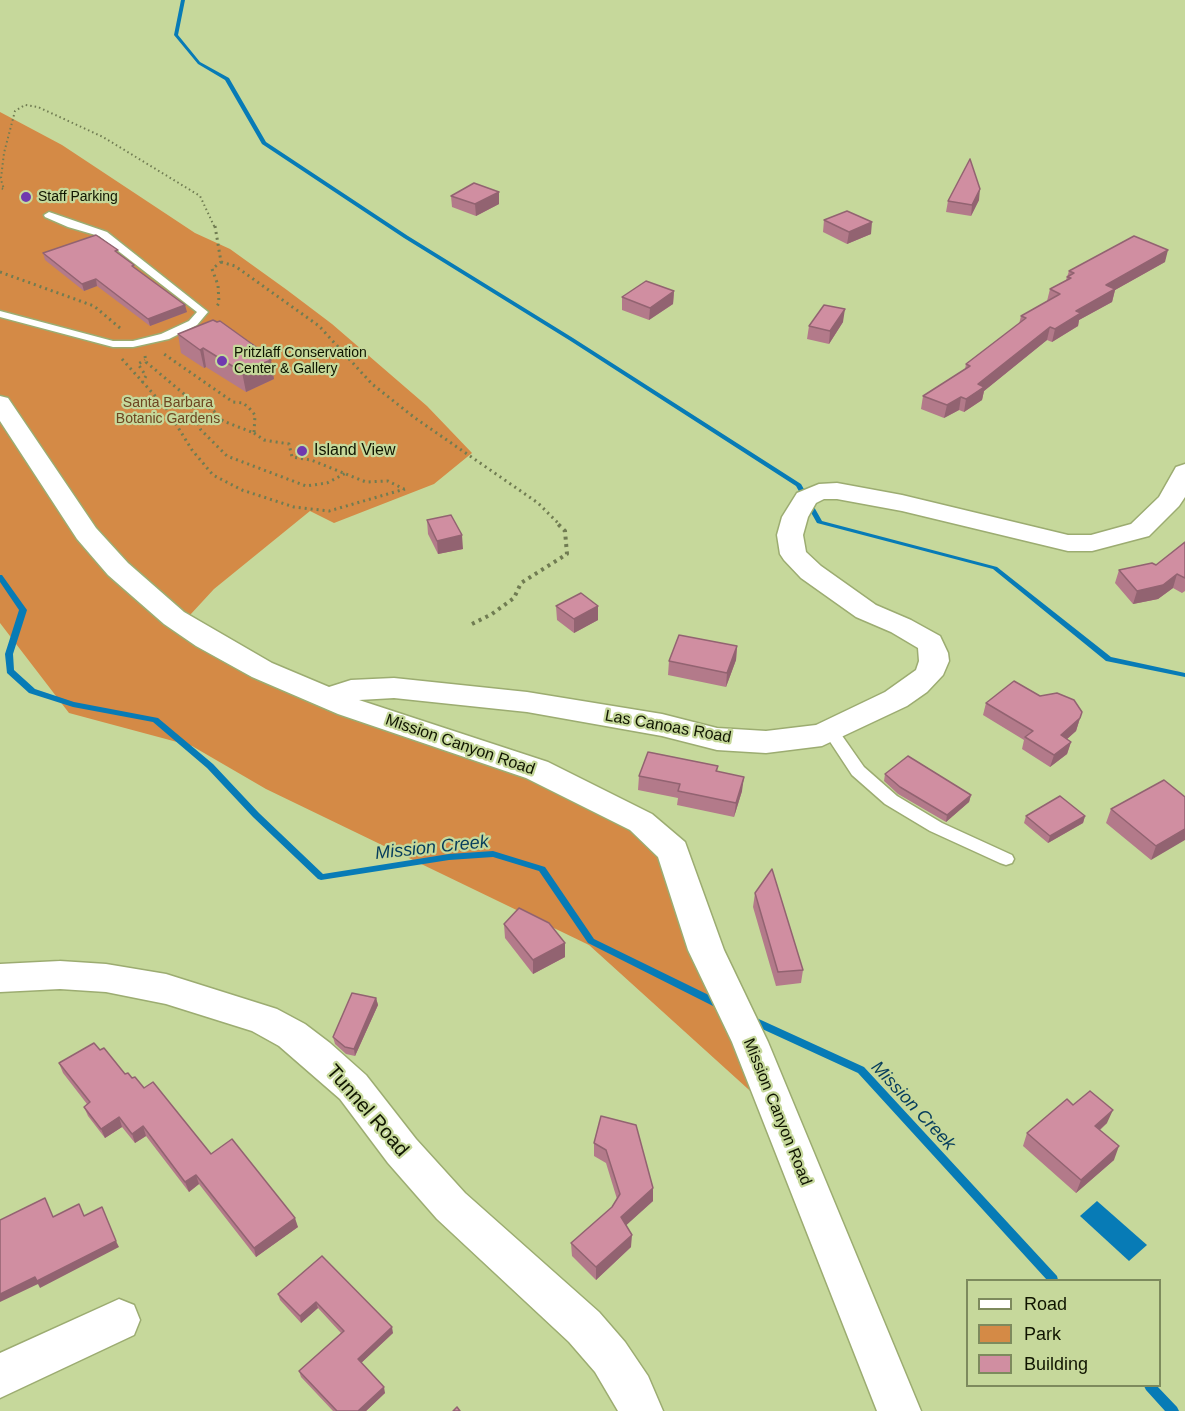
<!DOCTYPE html>
<style>
body{margin:0}
#map{position:relative;width:1185px;height:1411px;overflow:hidden;background:#c6d89b;font-family:Arial,sans-serif}
canvas{display:block}
.legend{position:absolute;left:966px;top:1279px;width:195px;height:108px;box-sizing:border-box;background:#c6d89b;border:2px solid #7d8a5d;margin:0;padding:8px 10px;list-style:none;font-size:18px;color:#101501}
.legend li{display:flex;align-items:center;gap:12px;height:30px}
.legend b{width:30px;border:2px solid #7d8a5d}
</style>
<div id="map">
<canvas width="1185" height="1411"></canvas>
<ul class="legend">
<li><b style="height:8px;background:#fff"></b>Road</li>
<li><b style="height:16px;background:#d48a46"></b>Park</li>
<li><b style="height:16px;background:#d08ea1"></b>Building</li>
</ul>
</div>
<script>
const c = document.querySelector('canvas').getContext('2d');
c.lineJoin = 'round';
function fillPath(path, color) { c.fillStyle = color; c.fill(path, 'evenodd'); }
const poly = rows => new Path2D(rows.map(r => 'M' + r).join(''));
function stroke(path, color, width, dash) { c.strokeStyle = color; c.lineWidth = width; c.lineCap = dash ? 'butt' : 'round'; c.setLineDash(dash || []); c.stroke(path); }
function write(font, color, halo, rows, align = 'center') {
  c.font = font + ' Arial,sans-serif'; c.lineWidth = 4.5; c.setLineDash([]); c.textBaseline = 'middle'; c.strokeStyle = halo; c.fillStyle = color; for (const [text, x, y, turn = 0] of rows) {
    c.save(); c.translate(x, y); c.rotate((+turn || 0) * Math.PI / 180); c.textAlign = isNaN(turn) ? turn : align; if (halo) c.strokeText(text, 0, 0); c.fillText(text, 0, 0); c.restore();
  }
}
const green = poly([
 [0,112,62,145,195,233,230,249,287,290,332,324,427,406,472,453,434,484,334,523,310,511,214,589,178,628,420,734,624,817,655,846,730,1036,758,1098,589,945,266,789,192,746,69,713,0,623]
]);
const water = poly([
 [1097,1201,1147,1245,1129,1261,1080,1216]
]);
const stream = poly([
 [181,0,185,0,178,35,200,62,229,78,266,142,408,236,573,338,801,484,822,521,997,567,1111,657,1185,673,1185,677,1106,661,993,569,817,523,796,486,569,340,404,238,262,144,225,80,198,64,174,35,181,0],
 [0,575,2,575,27,610,13,654,14,670,35,689,74,702,158,718,213,764,259,813,323,874,449,854,493,851,545,867,594,939,723,1002,725,1005,723,1008,720,1009,717,1008,588,943,539,871,493,857,449,860,321,880,318,879,253,817,207,768,153,722,73,707,29,693,7,673,5,654,19,610,0,582,0,575],
 [750,1015,864,1067,1057,1276,1058,1280,1047,1280,858,1073,747,1022,745,1019,747,1016,750,1015],
 [1144,1386,1157,1386,1177,1407,1179,1411,1165,1411,1146,1390,1144,1386]
]);
const pathFar2 = poly([
 [0,177,4,189,0,188],
 [1,178,4,153,15,111,25,105,38,107,103,137,200,196,215,228]
]);
const pathFar1 = poly([
 [215,226,221,262,212,269,218,285,219,303,217,306],
 [221,262,235,266,319,326,372,384,415,418,538,503,558,523],
 [0,272,94,306,120,328],
 [145,356,146,362,190,399,213,410,223,421,254,433,255,415,249,408,243,403,233,402,164,354,167,353],
 [122,359,166,408,192,450,213,475,242,490,294,507,329,511,405,489],
 [142,383,146,376,138,364,145,360],
 [195,401,192,413,201,430,227,456,306,486,327,483,346,473],
 [254,433,264,440,289,444,292,457,311,460,366,482,388,481,404,489]
]);
const path = poly([
 [472,624,492,614,514,598,521,583,567,554,565,531,556,522]
]);
const service = poly([
 [49,212,107,232,208,312,197,325,169,339,133,347,113,347,0,317,0,311,113,341,133,341,161,334,189,321,197,312,99,236,68,227,45,217,44,215,49,212],
 [831,726,836,727,864,767,897,796,942,823,1012,855,1014,859,1012,863,1006,865,1000,863,930,831,885,804,852,775,823,731,826,727,831,726]
]);
const minor = poly([
 [0,396,8,398,96,528,128,563,184,612,272,663,329,687,351,680,394,678,527,692,662,714,717,728,766,731,816,725,885,692,916,670,919,661,918,648,891,632,856,617,801,578,784,560,780,554,777,535,782,517,797,493,819,484,837,483,902,495,1068,535,1091,535,1131,524,1159,497,1176,467,1185,464,1185,497,1179,506,1149,536,1092,551,1068,551,902,511,837,499,824,499,816,503,808,517,803,535,806,552,821,566,876,605,911,620,940,636,948,653,949,661,943,675,927,692,907,706,822,746,766,753,717,750,662,736,527,712,394,698,359,700,548,762,652,814,685,842,724,950,768,1042,921,1411,877,1411,732,1042,688,950,658,857,630,830,526,778,338,714,252,677,196,646,164,624,108,575,77,539,0,421,0,396],
 [60,961,106,964,166,974,277,1009,305,1024,330,1043,366,1075,416,1139,465,1193,599,1312,625,1342,648,1376,663,1411,618,1411,595,1372,569,1342,437,1219,388,1163,340,1099,279,1046,252,1031,166,1004,106,992,60,989,0,992,0,964,60,961],
 [119,1299,134,1305,140,1320,134,1335,0,1398,0,1353,119,1299]
]);
const wall = poly([
 [499,192,499,204,476,216,452,207,451,196],
 [979,200,971,216,946,212,948,201],
 [824,220,871,234,847,244,823,232],
 [43,253,119,254,187,312,150,326,97,286,84,291,45,260],
 [1165,262,1115,290,1112,302,1079,320,1078,326,1052,342,1047,340,984,391,982,400,964,412,959,410,944,418,921,409,923,396,965,369,966,364,1019,324,1021,316,1047,301,1050,289,1066,280,1069,271],
 [674,291,673,304,649,320,622,310,622,297],
 [843,322,829,344,807,339,809,326],
 [178,334,260,352,274,379,246,392,206,367,204,368,181,353],
 [427,520,463,549,438,554,428,534],
 [1185,542,1185,591,1182,593,1173,588,1158,599,1133,604,1115,583,1119,570,1156,565],
 [556,606,598,606,598,620,574,633,557,620],
 [737,646,736,660,726,687,668,675,669,661],
 [1040,696,1082,712,1076,731,1067,739,1071,742,1067,754,1050,767,1022,749,1024,740,983,715,986,703],
 [718,766,717,772,742,791,734,817,677,805,678,798,638,790,639,776],
 [885,774,971,795,969,802,946,822,898,794,884,781],
 [1185,797,1151,860,1106,823,1111,809],
 [1026,816,1085,816,1083,823,1048,843,1024,823],
 [755,893,803,970,801,983,776,986,753,907],
 [504,924,565,957,533,974,505,938],
 [376,998,378,1005,355,1056,346,1054,335,1044,333,1037],
 [100,1050,125,1074,132,1078,144,1088,211,1154,298,1227,256,1257,199,1184,189,1192,146,1136,135,1143,122,1127,105,1138,88,1116,84,1107,87,1104,63,1073,59,1063],
 [1073,1105,1107,1123,1100,1130,1114,1160,1076,1193,1023,1146,1027,1133],
 [601,1116,653,1201,626,1225,631,1247,596,1280,572,1256,571,1243,612,1207,617,1199,606,1163,594,1156,594,1143],
 [322,1256,393,1333,361,1363,385,1393,366,1411,333,1411,301,1377,299,1371,341,1333,318,1308,301,1323,280,1300,278,1294]
]);
const shadedWall = poly([
 [980,189,979,200,971,216,972,205],
 [499,192,499,204,476,216,475,204],
 [872,222,871,234,847,244,849,232],
 [1168,250,1165,262,1115,290,1112,302,1079,320,1078,326,1052,342,1055,329,1106,285],
 [96,279,97,286,84,291,82,284],
 [674,291,673,304,649,320,650,308],
 [185,305,187,312,150,326,148,319],
 [845,309,843,322,829,344,830,331],
 [1050,327,1047,340,984,391,982,400,964,412,966,399,978,384],
 [203,348,206,367,204,368,200,350],
 [259,349,261,364,271,360,274,379,246,392,242,372,256,350],
 [961,397,959,410,944,418,947,405],
 [462,535,463,549,438,554,437,541],
 [1177,574,1173,588,1158,599,1133,604,1137,591],
 [598,606,598,620,574,633,574,619],
 [737,646,736,660,726,687,727,673],
 [1080,718,1076,731,1057,748,1061,735],
 [1071,742,1067,754,1050,767,1054,755],
 [744,777,742,791,734,817,736,803],
 [971,795,969,802,946,822,947,815],
 [1085,816,1083,823,1048,843,1050,836],
 [1185,829,1185,840,1151,860,1156,846],
 [565,943,565,957,533,974,533,960],
 [376,998,378,1005,355,1056,354,1049],
 [1113,1110,1107,1123,1089,1139,1095,1126],
 [119,1117,122,1127,105,1138,101,1129],
 [143,1126,146,1136,135,1143,132,1134],
 [1119,1146,1114,1160,1076,1193,1081,1180],
 [196,1175,199,1184,189,1192,185,1182],
 [653,1188,653,1201,621,1230,621,1217],
 [295,1218,298,1227,256,1257,254,1248],
 [632,1235,631,1247,596,1280,596,1267],
 [116,1241,119,1247,40,1288,38,1284,0,1302,0,1294,35,1277],
 [316,1302,318,1308,301,1323,300,1316],
 [392,1327,393,1333,359,1365,358,1359],
 [384,1387,385,1393,366,1411,358,1411]
]);
const building = poly([
 [970,159,980,189,972,205,948,201,970,159],
 [474,183,499,192,475,204,451,196,474,183],
 [847,211,872,222,849,232,824,220,847,211],
 [96,235,118,250,115,251,134,265,132,266,185,305,148,319,96,279,82,284,43,253,96,235],
 [1134,236,1168,250,1106,285,1115,289,1076,311,1081,313,1055,329,1050,327,978,384,984,387,966,399,961,397,947,405,923,396,970,366,966,364,1026,318,1021,316,1060,294,1050,289,1071,278,1067,277,1074,273,1069,271,1134,236],
 [646,281,674,291,650,308,622,297,646,281],
 [824,305,845,309,830,331,809,326,824,305],
 [213,320,217,322,220,321,259,349,256,350,271,360,242,372,203,348,200,350,178,334,213,320],
 [451,515,462,535,437,541,427,520,451,515],
 [1185,542,1185,578,1177,574,1163,585,1137,591,1119,570,1152,563,1156,565,1185,542],
 [581,593,598,606,574,619,556,606,581,593],
 [679,635,737,646,727,673,669,661,679,635],
 [1014,681,1040,696,1057,693,1074,700,1082,712,1080,718,1061,735,1071,742,1054,755,1025,737,1033,731,986,703,1014,681],
 [648,752,718,766,716,771,744,777,736,803,678,791,680,784,639,776,648,752],
 [908,756,971,795,947,815,900,787,885,774,908,756],
 [1164,780,1185,797,1185,829,1156,846,1111,809,1164,780],
 [1060,796,1085,816,1050,836,1026,816,1060,796],
 [772,869,803,970,778,972,755,893,772,869],
 [519,908,549,923,565,943,533,960,504,924,519,908],
 [352,993,376,998,354,1049,345,1047,333,1037,352,993],
 [94,1043,100,1050,104,1048,125,1074,128,1073,132,1078,135,1077,144,1088,153,1082,211,1154,232,1139,295,1218,254,1248,196,1175,185,1182,143,1126,132,1134,119,1117,101,1129,84,1107,90,1102,59,1063,94,1043],
 [1090,1091,1113,1110,1095,1126,1119,1146,1081,1180,1027,1133,1067,1099,1073,1105,1090,1091],
 [601,1116,636,1125,653,1188,621,1217,632,1235,596,1267,571,1243,612,1207,620,1194,606,1150,594,1143,601,1116],
 [45,1198,53,1217,79,1204,84,1216,102,1207,116,1241,37,1281,35,1277,0,1294,0,1220,45,1198],
 [322,1256,392,1327,358,1359,384,1387,358,1411,337,1411,299,1371,344,1331,316,1302,300,1316,278,1294,322,1256],
 [457,1407,460,1411,453,1411,457,1407]
]);
const markers = [
 [26,197,6,"#7039af"],
 [222,361,6,"#7039af"],
 [302,451,6,"#7039af"]
];
const farPoinames = [
 ["Staff Parking",38,197],
 ["Pritzlaff Conservation",234,353],
 ["Center & Gallery",234,369]
];
const farParknames = [
 ["Santa Barbara",168,403],
 ["Botanic Gardens",168,419]
];
const poiNames = [
 ["Island View",314,451]
];
const streetNames = [
 ["Las Canoas Road",668,727,10],
 ["Mission Canyon Road",460,745,19],
 ["Mission Canyon Road",777,1112,68]
];
const waterNames = [
 ["Mission Creek",432,848,-6],
 ["Mission Creek",913,1106,47]
];
const nearStreetnames = [
 ["Tunnel Road",367,1111,49]
];
fillPath(green, '#d48a46');
fillPath(water, '#077bb6');
fillPath(stream, '#077bb6');
stroke(service, '#9cac71', 3);
stroke(minor, '#9cac71', 3);
stroke(pathFar2, '#707c52', 2, [1.5, 3]);
stroke(pathFar1, '#707c52', 3, [2, 4]);
stroke(path, '#707c52', 4, [3, 4.5]);
fillPath(service, '#fff');
fillPath(minor, '#fff');
fillPath(wall, '#b37a8a');
fillPath(shadedWall, '#926371');
fillPath(building, '#d08ea1');
stroke(building, '#926371', 1.5);
for (const [x, y, r, color] of markers) { const dot = new Path2D(); dot.arc(x, y, r, 0, 2 * Math.PI); c.fillStyle = color; c.fill(dot); stroke(dot, '#c6d89b', 2); }
write('14px', '#101501', '#c6d89b', farPoinames, 'left');
write('14px', '#6d4520', '#c6d89b', farParknames);
write('16px', '#101501', '#c6d89b', poiNames, 'left');
write('16px', '#101501', '#c6d89b', streetNames);
write('italic 18px', '#053c5c', '#c6d89b', waterNames);
write('20px', '#101501', '#c6d89b', nearStreetnames);
</script>
